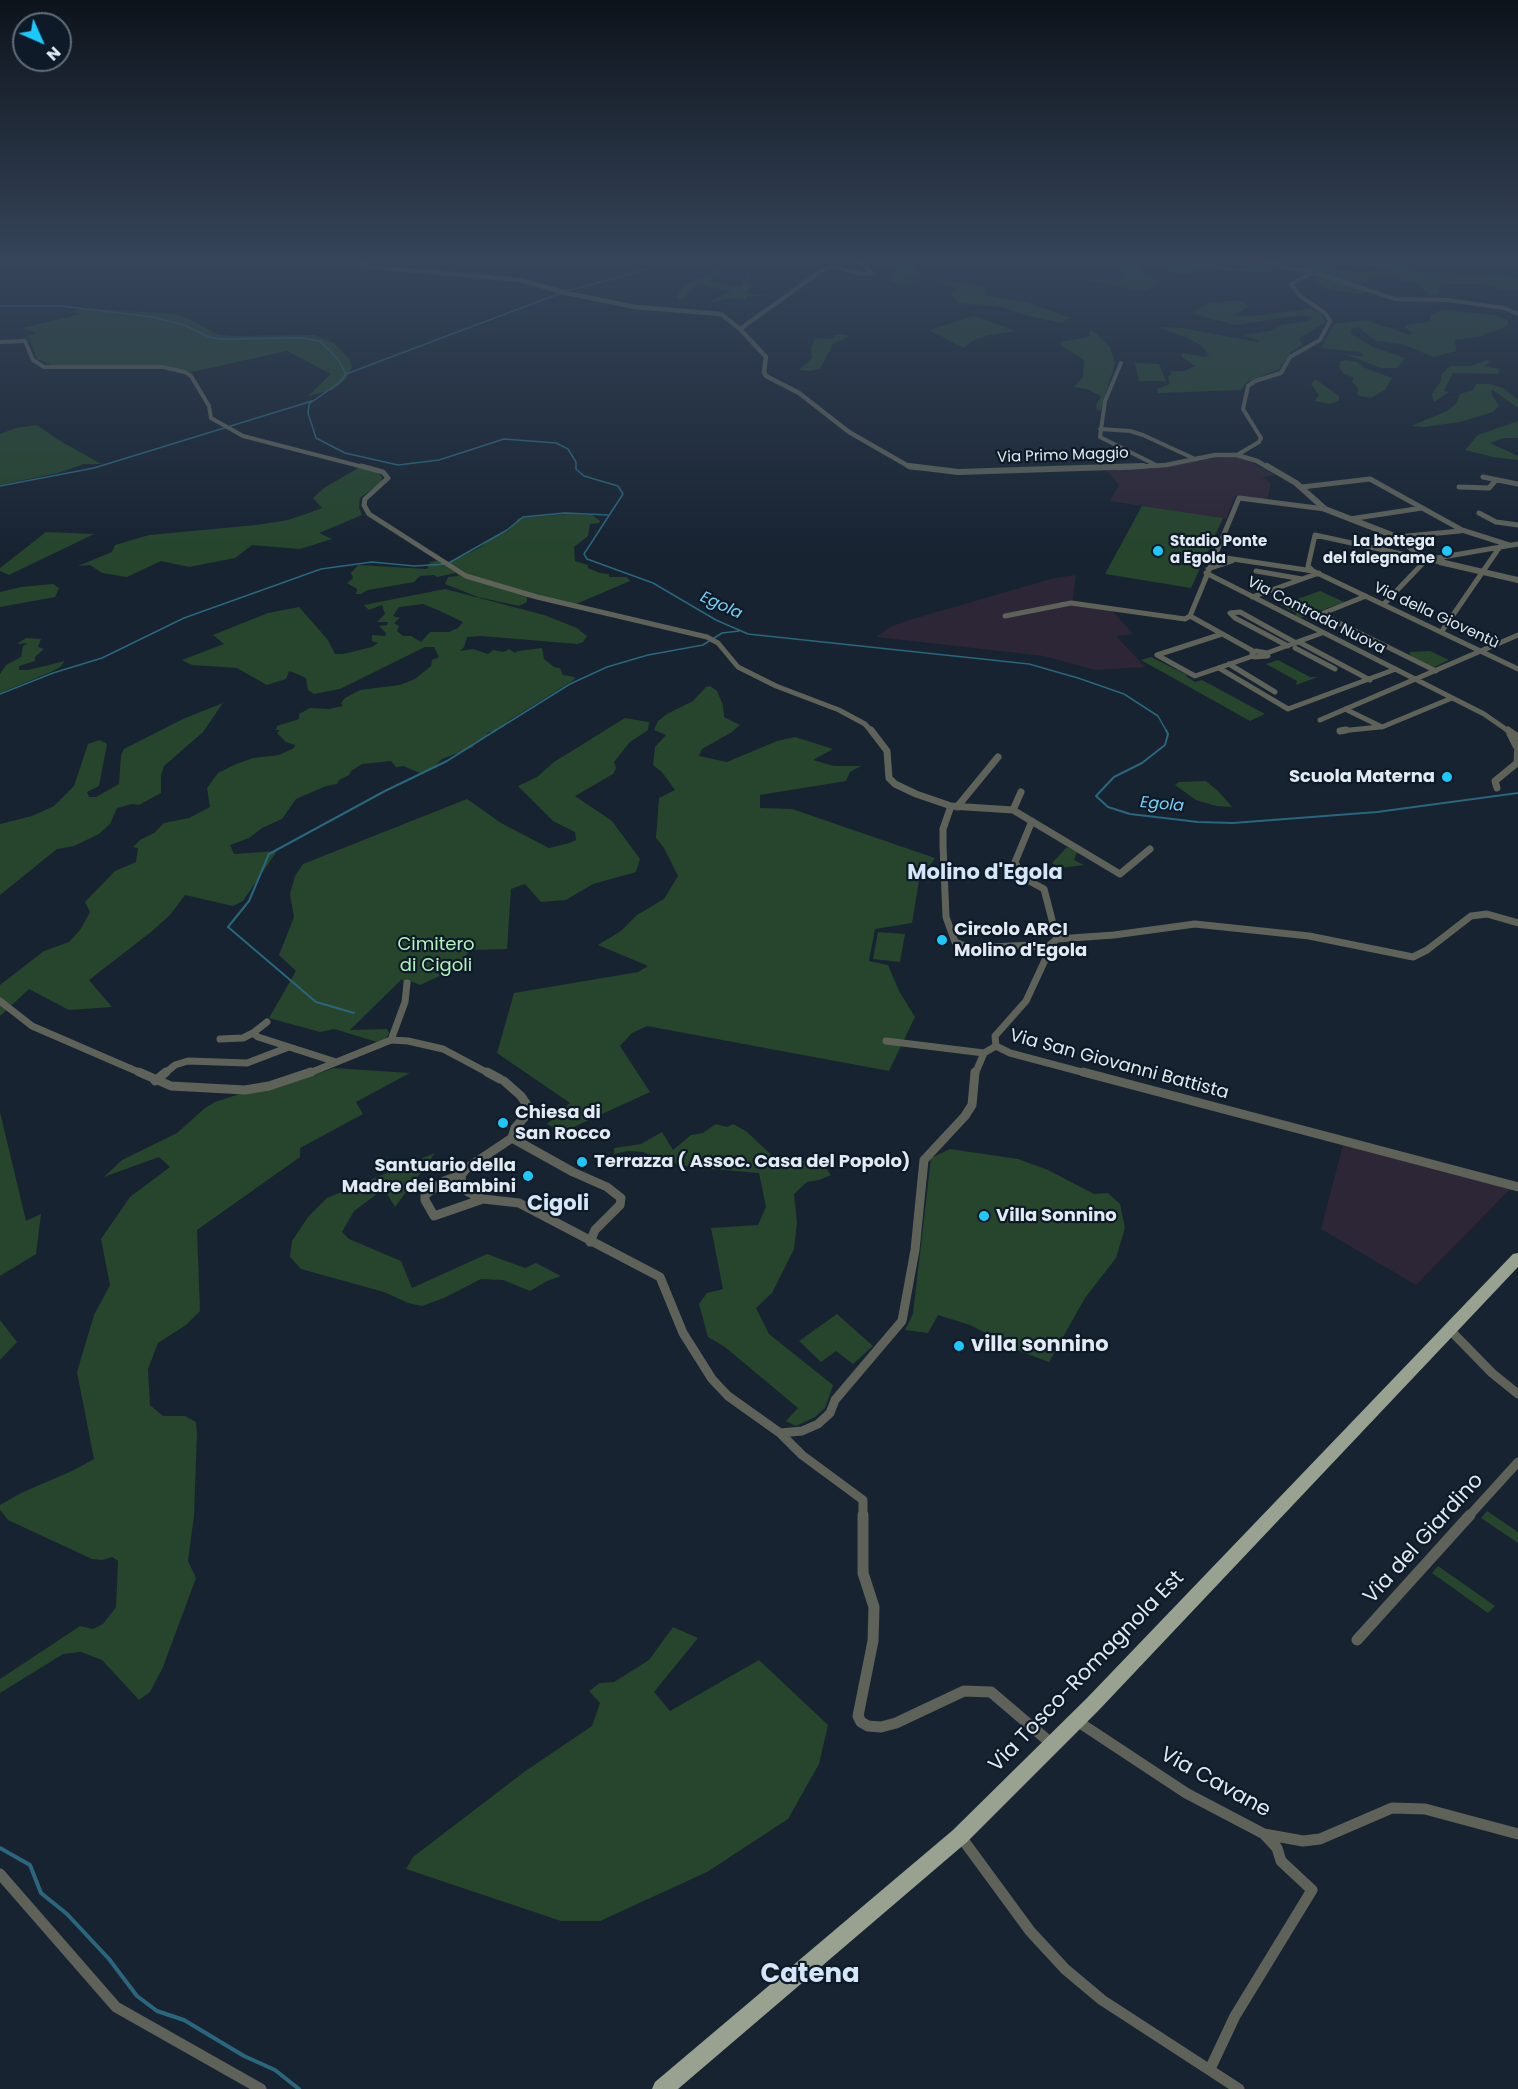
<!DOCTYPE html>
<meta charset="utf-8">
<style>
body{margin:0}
#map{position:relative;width:1518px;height:2089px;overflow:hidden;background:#172331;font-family:Poppins,sans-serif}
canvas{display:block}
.north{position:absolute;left:12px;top:12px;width:60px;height:60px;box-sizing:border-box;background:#0e1a27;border:2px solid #626d79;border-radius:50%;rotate:135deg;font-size:16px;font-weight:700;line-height:24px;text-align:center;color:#e1eaf3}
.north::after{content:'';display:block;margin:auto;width:21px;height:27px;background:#1cc9fc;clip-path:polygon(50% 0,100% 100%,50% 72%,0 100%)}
</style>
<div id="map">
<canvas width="1518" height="2089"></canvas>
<div class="north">N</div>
</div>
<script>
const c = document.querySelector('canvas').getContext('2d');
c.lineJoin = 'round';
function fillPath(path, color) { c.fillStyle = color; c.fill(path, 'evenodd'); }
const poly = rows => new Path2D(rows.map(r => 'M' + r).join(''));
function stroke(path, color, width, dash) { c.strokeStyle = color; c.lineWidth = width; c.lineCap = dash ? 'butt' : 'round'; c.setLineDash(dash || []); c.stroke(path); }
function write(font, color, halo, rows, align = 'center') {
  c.font = font + ' Poppins,sans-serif'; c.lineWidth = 4.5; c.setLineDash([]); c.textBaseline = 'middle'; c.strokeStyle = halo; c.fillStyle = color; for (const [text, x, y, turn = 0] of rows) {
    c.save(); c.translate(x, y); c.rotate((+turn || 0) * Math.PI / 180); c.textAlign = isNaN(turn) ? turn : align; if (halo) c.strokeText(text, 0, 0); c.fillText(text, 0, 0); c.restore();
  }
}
const industrial = poly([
 [1226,456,1240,457,1276,475,1262,477,1271,483,1267,501,1235,496,1226,519,1110,501,1119,485,1106,470,1162,467],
 [1076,575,1073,600,1108,606,1133,634,1116,636,1145,667,1095,670,1044,656,876,637,890,627,906,621,1054,578],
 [1343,1145,1510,1189,1416,1285,1321,1229]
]);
const green = poly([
 [887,263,907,263,924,275,906,279,916,281,907,286,891,281,889,279,899,271],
 [1119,263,1146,263,1141,265,1140,269,1159,283,1143,291,1084,280,1114,280,1122,278],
 [1173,263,1216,263,1236,269,1262,265,1273,271,1266,273,1201,269,1195,272,1182,275,1167,271,1168,266],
 [1320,263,1336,263,1333,267,1335,270,1358,272,1393,270,1355,263,1412,263,1404,271,1511,277,1518,278,1518,289,1507,290,1479,284,1448,284,1439,287,1439,294,1429,295,1417,283,1380,277,1362,283,1362,287,1358,289,1369,292,1357,294,1332,290,1313,283,1319,281,1312,276,1314,273,1302,268],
 [723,269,709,281,740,287,749,274,751,275,748,283,753,286,745,293,767,296,747,296,746,299,729,298,706,304,731,291,697,284,684,299,679,299,677,295,686,284],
 [935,281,962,282,983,287,986,289,985,295,1029,303,1070,318,1061,323,1025,315,1002,307,958,303,951,293,959,289],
 [1238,300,1249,306,1237,314,1227,315,1253,316,1307,309,1320,312,1326,322,1299,338,1302,345,1292,351,1279,369,1247,382,1241,390,1158,393,1157,389,1170,384,1168,377,1172,373,1170,371,1184,371,1195,366,1181,356,1183,353,1205,357,1209,355,1202,346,1188,338,1157,327,1182,328,1257,342,1259,341,1243,335,1270,331,1281,325,1309,321,1313,317,1302,315,1236,325,1190,313,1210,303],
 [82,308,174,314,189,319,217,334,229,336,314,335,334,343,350,360,352,367,346,379,333,390,308,396,331,374,287,351,192,372,169,366,54,366,37,359,29,338,19,339,36,333,22,328,81,314,73,311],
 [1441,310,1496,315,1508,320,1508,325,1502,329,1483,334,1483,336,1455,340,1456,351,1434,357,1402,344,1376,341,1358,327,1351,329,1351,334,1373,347,1405,358,1397,368,1381,368,1345,354,1364,357,1360,352,1321,348,1334,324,1365,320,1410,335,1413,333,1405,327,1406,325,1428,322,1431,321,1430,315],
 [974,316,1016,331,985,336,974,340,964,348,929,330],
 [1092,330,1110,347,1115,364,1100,411,1097,410,1096,405,1101,396,1087,389,1074,387,1083,377,1084,360,1060,345,1061,342,1089,337,1089,332],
 [843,334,850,336,833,344,820,369,810,371,799,370,812,358,811,348,815,338,832,339,835,335],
 [1345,360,1357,362,1365,368,1392,378,1385,390,1370,398,1357,395,1358,388,1352,382,1354,378,1343,373,1339,367,1340,362],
 [1487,360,1490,362,1484,366,1500,369,1498,374,1453,373,1444,391,1449,392,1434,402,1432,394,1441,381,1441,375,1450,366,1471,366],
 [1135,363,1159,364,1166,381,1139,381],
 [1315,379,1339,396,1339,401,1330,404,1315,401,1319,395,1311,384],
 [1476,384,1490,384,1503,388,1518,400,1518,408,1493,390,1491,391,1492,395,1499,406,1493,412,1460,422,1424,427,1411,426,1447,411,1456,404,1460,394,1473,390],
 [1518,421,1518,438,1504,438,1490,443,1518,456,1518,460,1493,457,1465,450,1478,435],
 [37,425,57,439,101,464,84,464,58,473,0,485,0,434,16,428],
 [360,467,380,474,382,478,381,482,360,498,359,508,362,515,319,533,332,539,300,549,252,545,235,558,189,567,161,561,127,577,102,573,90,565,78,566,112,552,115,545,149,535,256,525,288,520,306,514,322,508,313,498,324,488],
 [1142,506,1223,518,1191,588,1105,574],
 [568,514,592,515,600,521,599,523,590,524,588,536,574,547,575,561,588,565,588,568,600,573,609,574,609,577,627,577,630,581,576,604,527,597,527,602,519,606,478,597,445,584,448,577,459,576,456,573,437,577,434,575,420,576,414,582,368,590,361,594,356,594,357,589,347,583,353,578,351,573,358,565,427,569,430,562,441,560,451,562,481,547,491,538,508,531,519,518],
 [46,532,94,534,9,575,0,571,0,568],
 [53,584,59,588,55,597,0,607,0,592,21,587],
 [445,589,544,615,577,628,587,636,583,642,577,644,481,636,467,637,464,647,460,651,473,649,488,654,493,650,504,652,509,649,515,653,518,651,542,648,544,659,554,667,560,668,563,675,575,677,574,680,508,721,503,727,487,733,486,737,474,742,473,747,442,759,435,766,420,773,403,766,396,767,391,761,362,764,351,771,349,775,339,780,337,784,326,786,296,799,282,819,262,828,249,838,230,845,234,854,277,851,243,901,233,906,185,895,170,915,151,932,89,980,112,1007,69,1010,29,989,0,1016,0,985,44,951,69,942,80,930,90,912,85,902,115,871,136,862,138,848,133,847,140,840,154,833,164,823,189,818,210,807,207,788,218,773,236,764,253,758,279,755,294,748,295,745,286,742,277,733,280,730,276,730,277,726,299,719,299,714,310,708,329,709,343,706,341,703,345,698,360,690,400,685,415,679,431,666,432,660,439,657,434,647,425,647,340,689,314,694,308,690,306,678,295,673,289,671,286,679,267,685,237,668,192,665,182,660,224,644,213,635,268,613,299,607,328,640,335,654,343,654,372,647,378,643,372,641,372,635,385,636,386,633,379,626,387,625,388,622,377,622,385,614,382,605,369,610,364,605],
 [423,604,440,611,463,622,458,628,449,632,430,632,421,642,411,636,403,636,397,631,399,626,394,623,400,618,393,616,399,607],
 [1320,591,1344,602,1300,618,1295,616,1296,613,1280,605],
 [26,638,41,639,38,647,44,649,35,657,35,661,19,666,19,670,28,670,65,661,60,667,51,672,0,693,0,674,6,665,21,657,23,646,28,643,17,644],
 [1430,651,1449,660,1434,667,1411,656,1409,652],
 [1151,657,1187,675,1186,676,1195,682,1202,680,1265,714,1250,721,1141,660],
 [1278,660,1310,677,1318,677,1296,685,1297,681,1266,664],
 [710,686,717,691,723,705,724,717,740,725,732,732,702,749,699,756,727,762,777,741,795,737,833,749,813,760,834,766,861,766,850,772,846,781,760,795,760,808,792,809,935,858,919,881,912,923,875,929,869,961,888,965,899,991,915,1017,889,1071,647,1026,632,1033,620,1046,650,1092,563,1132,547,1124,570,1103,497,1053,514,993,638,972,648,966,598,945,621,931,637,915,664,899,678,876,664,848,656,838,659,798,675,790,662,772,653,765,655,747,666,735,654,730,658,721,667,714,693,701,706,687],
 [223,703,203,732,164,766,161,775,161,793,139,805,132,804,117,808,110,824,99,834,74,846,57,849,0,895,0,824,32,816,54,806,74,786,88,744,100,740,107,744,99,786,87,792,89,797,96,797,119,784,121,755,124,749,183,719],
 [625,718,649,722,648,730,630,742,614,762,616,768,613,774,575,796,612,821,640,859,636,872,593,884,566,900,541,902,525,884,511,889,507,949,470,950,457,968,420,985,413,982,404,982,402,979,350,1030,387,1029,389,1033,385,1040,377,1042,334,1029,320,1032,269,1018,296,971,279,955,294,917,290,894,295,876,303,864,467,799,501,823,549,848,569,843,576,840,575,832,553,821,518,786,537,777,554,762],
 [1206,781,1218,791,1232,807,1216,806,1196,800,1175,785,1179,782],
 [1067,847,1077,852,1074,860,1084,865,1060,868,1052,863],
 [878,932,905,934,900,962,873,959],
 [334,1068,410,1073,356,1102,363,1114,300,1148,300,1157,197,1230,200,1311,186,1325,158,1343,148,1369,150,1405,163,1416,185,1416,196,1422,197,1433,194,1516,188,1561,196,1578,163,1667,150,1692,139,1700,102,1660,81,1652,63,1654,0,1693,0,1679,80,1626,93,1629,103,1624,116,1607,118,1561,112,1557,102,1560,92,1559,8,1520,0,1510,0,1505,21,1493,74,1470,94,1459,77,1372,94,1315,110,1285,101,1239,130,1197,170,1167,159,1157,104,1177,122,1160,177,1133,205,1108,215,1102,246,1092,291,1083],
 [0,1112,26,1221,41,1214,36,1254,0,1276],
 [716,1124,727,1127,733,1124,746,1131,780,1163,794,1168,804,1160,818,1158,831,1175,819,1180,807,1182,794,1194,797,1223,794,1249,772,1293,756,1308,769,1334,833,1385,825,1408,815,1417,796,1426,786,1421,798,1408,725,1347,708,1337,699,1304,707,1293,723,1289,711,1228,758,1225,766,1207,759,1173,690,1167,665,1161,643,1152,628,1151,614,1154,614,1148,641,1144,662,1132,673,1150,691,1135,703,1133],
 [950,1149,1018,1159,1048,1170,1094,1194,1108,1193,1120,1204,1125,1228,1116,1258,1085,1298,1049,1362,1022,1352,970,1325,938,1315,928,1333,905,1330,913,1314,931,1158],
 [435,1153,395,1207,384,1189,354,1211,342,1232,349,1239,401,1261,412,1288,487,1254,525,1268,536,1263,561,1276,547,1281,530,1291,503,1280,481,1279,444,1298,422,1306,408,1303,384,1292,301,1269,290,1257,292,1241,308,1217,327,1198],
 [837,1314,873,1346,853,1364,836,1351,821,1362,799,1341],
 [0,1320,17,1342,0,1360],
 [1487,1511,1518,1532,1518,1543,1481,1518],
 [1438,1566,1495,1606,1488,1613,1432,1573],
 [673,1627,698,1638,654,1692,670,1711,759,1660,828,1725,819,1764,788,1819,707,1872,600,1921,561,1921,406,1869,413,1857,524,1772,592,1726,600,1703,589,1691,600,1683,614,1682,649,1660]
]);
const streamFar2 = poly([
 [643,270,658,263],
 [567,291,639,272],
 [0,306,61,306,153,317,184,325,209,337,221,339,302,338,320,341,337,358,346,374,340,382,309,404,308,413,316,438,345,453,398,465,439,460,504,439,556,443,568,449,576,462,576,469,584,476,618,486,623,494,584,554,587,559,653,583,716,620,748,634,1029,664,1078,678,1124,694,1158,716,1167,732],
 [346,374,561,293],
 [0,486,94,468,312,401],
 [0,694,53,673,102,658,184,618,321,569,372,562,414,566,447,564,507,530,523,517,565,513,608,515],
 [493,732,570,684,607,667,648,655,703,645,722,633,739,631]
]);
const streamFar1 = poly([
 [1166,730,1168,734,1165,745,1142,763,1114,777,1096,796,1108,807,1130,814,1198,822,1233,823,1377,812,1518,793],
 [354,1013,316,1002,228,927,249,901,269,854,385,791,447,761,496,730]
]);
const stream = poly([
 [0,1848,30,1865,41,1893,67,1914,109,1959,137,1996,157,2011,184,2020,244,2056,275,2070,299,2089]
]);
const minorFar4 = poly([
 [1269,263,1322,275,1395,299,1448,300,1504,308,1518,314],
 [740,329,824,269,834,267,862,274,872,273,861,263],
 [0,342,25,341,33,360,44,367,163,367,185,372,191,376,209,406,211,418,243,436,367,468],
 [1121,363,1105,401,1100,437,1158,466],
 [1100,429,1130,431,1143,435,1195,459],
 [1237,455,1259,442,1261,438,1243,409,1248,386,1255,381,1281,373,1290,357,1320,340,1330,321,1325,313,1300,296,1291,284,1312,273]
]);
const minorFar3 = poly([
 [361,466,383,472,388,478,365,499,364,505,369,514,466,576,537,597,707,637,718,643,738,667,776,686,839,710,865,724,872,732],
 [1483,477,1518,484],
 [1302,487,1370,479,1462,530,1509,545],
 [1459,487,1489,488,1496,480],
 [1479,513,1496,522,1518,525],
 [1350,519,1422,508],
 [1397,537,1460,531],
 [1213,556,1313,571],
 [1437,558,1518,544],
 [1425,559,1315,535,1308,566,1313,571,1518,669],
 [1208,569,1232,561],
 [1256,571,1302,579],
 [1206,573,1484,714,1510,732],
 [1366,596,1321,614,1436,671],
 [1252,597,1319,573],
 [1384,604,1426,560],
 [1005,616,1071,603,1185,619,1190,616,1239,498,1325,509],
 [1190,616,1253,651],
 [1442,631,1499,548],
 [1299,642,1370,680],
 [1288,646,1235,618,1230,613,1240,612,1296,643],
 [1295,648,1335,669],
 [1256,651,1267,653,1268,656,1254,657,1252,653,1256,651],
 [1267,653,1322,633],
 [1157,655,1195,676,1253,656],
 [1157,655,1222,634],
 [1229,664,1275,692],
 [1219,668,1288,709,1396,669],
 [1345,709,1382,727,1452,698],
 [1320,720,1518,635],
 [1340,731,1380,727]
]);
const minorFar2 = poly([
 [871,730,887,751,889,778,895,784,916,794,951,806,1013,810,1120,874,1150,849],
 [1508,730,1518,737],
 [1340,731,1346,730],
 [1510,734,1516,746],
 [1517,763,1518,744],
 [1497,788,1495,781,1517,763],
 [951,806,943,829,943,845,946,917,955,942,970,948,1032,945,1044,950],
 [957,807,998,757],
 [1013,810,1021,792],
 [1032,821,1015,862,1022,877,1044,889,1057,939],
 [1044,950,1057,939,1114,935,1195,924,1309,936,1413,957,1427,950,1471,916,1487,914,1518,923],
 [0,1001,32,1026,143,1074],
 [253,1033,267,1022],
 [220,1039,243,1038,253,1033,258,1037,336,1062],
 [391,1040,405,1002,407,983],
 [886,1041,984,1053],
 [996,1046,1010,1053,1089,1074],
 [996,1046,995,1036,1026,1001,1046,958,1044,950],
 [164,1074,175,1065,188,1061,247,1063,289,1047],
 [307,1074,391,1040,408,1041,443,1049,490,1074],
 [975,1074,984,1053,996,1046]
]);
const minorFar1 = poly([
 [139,1072,171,1086,245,1090,269,1086,311,1072],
 [487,1072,500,1079],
 [1083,1072,1518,1187],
 [155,1081,166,1072],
 [504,1081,521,1096,529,1108,528,1113,515,1128,512,1138,467,1168,461,1175,462,1183,468,1192,483,1199,519,1203,660,1277,683,1333,712,1379,728,1396,780,1433,802,1455,863,1500,863,1516],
 [512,1138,573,1172,607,1187,621,1198,620,1205,595,1230,590,1242],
 [461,1175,444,1181,425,1195,425,1200,434,1216,483,1199],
 [1449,1329,1492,1373,1518,1394],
 [780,1433,802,1431,818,1424,830,1413,835,1400,902,1321,915,1250,924,1160,965,1116,972,1105,975,1072],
 [1469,1516,1518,1462]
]);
const minor = poly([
 [863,1515,863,1573,874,1607,873,1641,858,1716,861,1722,868,1726,881,1727,896,1723,964,1691,991,1692,1052,1744],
 [1357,1640,1470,1515],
 [1077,1721,1186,1793,1264,1834,1303,1841,1320,1839,1392,1808,1425,1809,1518,1834],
 [961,1837,1030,1931,1065,1969,1102,2000,1239,2089],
 [0,1874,116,2007,261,2089],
 [1210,2069,1235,2016,1312,1890,1281,1861,1277,1848,1265,1835]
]);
const tertiaryFar1 = poly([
 [358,263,372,267,520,280,566,293,635,307,721,314,740,329,766,357,764,372,766,376,799,393,849,432,910,467,918,468],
 [1118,468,1166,465,1215,455,1237,455,1257,461,1269,468]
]);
const tertiary = poly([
 [909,466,958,472,1143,466],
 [1267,466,1296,483,1325,509,1397,537,1426,560,1442,561,1425,557],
 [1440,562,1518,580]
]);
const primary = poly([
 [1518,1253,1518,1267,1099,1710,967,1842,678,2089,652,2089,655,2082,953,1830,1087,1698,1513,1254,1518,1253]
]);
const markers = [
 [1158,551,6,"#1cc9fc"],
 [1447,551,6,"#1cc9fc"],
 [1447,777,6,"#1cc9fc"],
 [942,940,6,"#1cc9fc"],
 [503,1123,6,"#1cc9fc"],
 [582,1162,6,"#1cc9fc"],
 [528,1176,6,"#1cc9fc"],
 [984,1216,6,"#1cc9fc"],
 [959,1346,6,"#1cc9fc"]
];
const farStreetnames = [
 ["Via Primo Maggio",1063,456,-2],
 ["Via Contrada Nuova",1316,616,27],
 ["Via della Gioventù",1436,616,25]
];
const farPoinames = [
 ["Stadio Ponte",1170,542],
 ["a Egola",1170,559],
 ["La bottega",1435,542,"right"],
 ["del falegname",1435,559,"right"]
];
const farWaternames = [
 ["Egola",721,606,25],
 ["Egola",1162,805,5]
];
const poiNames = [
 ["Scuola Materna",1435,777,"right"],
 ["Circolo ARCI",954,930],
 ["Molino d'Egola",954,951],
 ["Chiesa di",515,1113],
 ["San Rocco",515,1134],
 ["Terrazza ( Assoc. Casa del Popolo)",594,1162],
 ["Santuario della",516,1166,"right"],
 ["Madre dei Bambini",516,1187,"right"],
 ["Villa Sonnino",996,1216]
];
const parkNames = [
 ["Cimitero",436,945],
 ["di Cigoli",436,966]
];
const streetNames = [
 ["Via San Giovanni Battista",1119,1065,15]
];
const quarterNames = [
 ["Molino d'Egola",985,874],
 ["Cigoli",558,1205]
];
const nearPoinames = [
 ["villa sonnino",971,1346]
];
const nearStreetnames = [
 ["Via del Giardino",1424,1539,-48],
 ["Via Tosco-Romagnola Est",1087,1672,-46],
 ["Via Cavane",1215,1783,29]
];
const nearQuarternames = [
 ["Catena",810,1975]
];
fillPath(industrial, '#2d2636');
fillPath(green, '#26452c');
stroke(streamFar2, '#2a667c', 1.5);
stroke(streamFar1, '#2a667c', 2);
stroke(stream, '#2a667c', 4);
stroke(minorFar4, '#5e6259', 4);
stroke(minorFar3, '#5e6259', 5);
stroke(minorFar2, '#5e6259', 7);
stroke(minorFar1, '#5e6259', 9);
stroke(minor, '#5e6259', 11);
stroke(tertiaryFar1, '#5e6259', 4.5);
stroke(tertiary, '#5e6259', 6);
fillPath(primary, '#99a190');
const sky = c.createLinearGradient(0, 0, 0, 556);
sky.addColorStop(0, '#0d131b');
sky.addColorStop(0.47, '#36455a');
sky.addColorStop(1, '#36455a00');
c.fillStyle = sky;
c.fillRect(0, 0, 1518, 556);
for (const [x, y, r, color] of markers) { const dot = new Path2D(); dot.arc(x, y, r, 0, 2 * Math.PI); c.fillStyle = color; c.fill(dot); stroke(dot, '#0e1a27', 2); }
write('15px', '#e1eaf3', '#0e1a27', farStreetnames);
write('bold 15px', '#e1eaf3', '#0e1a27', farPoinames, 'left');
write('italic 16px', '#76d1f5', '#0e1a27', farWaternames);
write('bold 18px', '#e1eaf3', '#0e1a27', poiNames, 'left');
write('18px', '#b1f4bc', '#0e1a27', parkNames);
write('18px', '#e1eaf3', '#0e1a27', streetNames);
write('bold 21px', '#d5e6f9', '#0e1a27', quarterNames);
write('bold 21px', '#e1eaf3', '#0e1a27', nearPoinames, 'left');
write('21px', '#e1eaf3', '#0e1a27', nearStreetnames);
write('bold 26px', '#d5e6f9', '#0e1a27', nearQuarternames);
</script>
